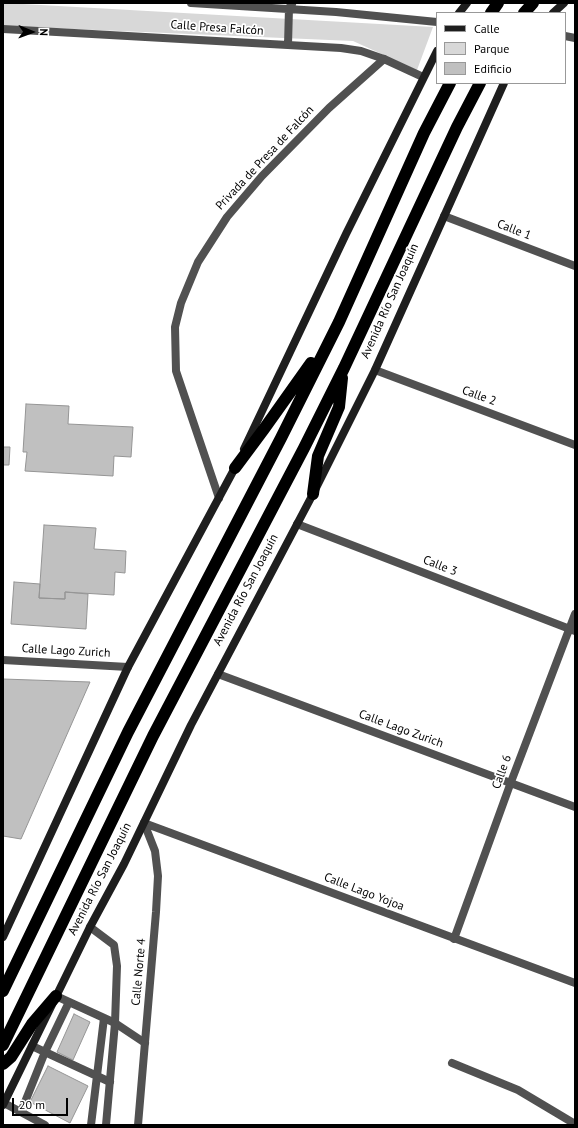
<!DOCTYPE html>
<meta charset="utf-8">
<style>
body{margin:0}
#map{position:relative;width:578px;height:1128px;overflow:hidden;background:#fff;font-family:"PT Sans",sans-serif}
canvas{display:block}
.frame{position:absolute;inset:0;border:4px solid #000;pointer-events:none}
.legend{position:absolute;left:436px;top:12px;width:130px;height:72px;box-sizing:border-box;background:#fff;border:1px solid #999;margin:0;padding:5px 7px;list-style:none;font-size:12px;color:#000}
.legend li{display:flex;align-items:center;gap:8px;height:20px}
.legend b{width:20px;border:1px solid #999}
.north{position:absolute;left:12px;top:12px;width:40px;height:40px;-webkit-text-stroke:3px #fff;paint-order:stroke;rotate:91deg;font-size:11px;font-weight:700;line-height:16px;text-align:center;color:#000}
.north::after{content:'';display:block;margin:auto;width:14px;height:18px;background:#000;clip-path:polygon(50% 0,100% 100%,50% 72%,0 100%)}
.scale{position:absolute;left:12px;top:1098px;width:56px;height:18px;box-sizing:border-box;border:2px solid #000;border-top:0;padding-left:5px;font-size:12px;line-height:14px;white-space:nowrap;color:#000;-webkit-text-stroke:3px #fff;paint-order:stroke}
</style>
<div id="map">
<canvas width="578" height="1128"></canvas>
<div class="frame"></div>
<ul class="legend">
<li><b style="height:5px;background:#1e1e1e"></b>Calle</li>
<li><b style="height:11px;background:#d8d8d8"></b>Parque</li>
<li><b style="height:11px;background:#c0c0c0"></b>Edificio</li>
</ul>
<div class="north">N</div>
<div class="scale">20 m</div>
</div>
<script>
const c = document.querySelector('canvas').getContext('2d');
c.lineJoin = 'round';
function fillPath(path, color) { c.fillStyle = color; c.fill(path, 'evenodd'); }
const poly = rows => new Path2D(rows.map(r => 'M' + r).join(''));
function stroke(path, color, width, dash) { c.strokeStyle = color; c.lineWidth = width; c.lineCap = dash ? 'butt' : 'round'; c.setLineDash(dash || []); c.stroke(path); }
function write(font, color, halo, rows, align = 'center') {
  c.font = font + ' "PT Sans",sans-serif'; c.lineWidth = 3.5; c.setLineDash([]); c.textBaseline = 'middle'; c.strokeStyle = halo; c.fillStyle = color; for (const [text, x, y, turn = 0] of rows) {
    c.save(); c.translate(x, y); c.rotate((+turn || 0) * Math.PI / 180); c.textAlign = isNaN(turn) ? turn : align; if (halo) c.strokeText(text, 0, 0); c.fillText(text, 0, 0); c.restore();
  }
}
const green = poly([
 [3,3,5,3,433,27,417,70,353,41,3,26]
]);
const building = poly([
 [26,404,69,406,68,424,133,427,131,457,114,456,113,476,25,471,27,452,23,452,26,404],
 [3,447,10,447,9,465,3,465,3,447],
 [44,525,96,528,94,549,126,551,125,573,115,572,114,595,65,592,65,599,39,598,44,525],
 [14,582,40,584,39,598,65,599,65,592,88,594,86,629,11,624,14,582],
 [3,679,90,682,21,839,3,836,3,679],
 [74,1014,90,1022,73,1060,57,1052,74,1014],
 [48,1066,88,1086,70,1123,30,1102,48,1066]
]);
const service = poly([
 [56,996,115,1023,145,1043],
 [32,1046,110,1082],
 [452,1063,518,1090,575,1124],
 [4,1103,45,1125],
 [21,1112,45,1052,69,1002],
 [91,1125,104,1018]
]);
const minor = poly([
 [565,36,575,38],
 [444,216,575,266],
 [375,370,575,445],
 [219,498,176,371,175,327,181,303,198,262,227,217,262,176,329,108,384,59],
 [297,524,575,631],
 [3,660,128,667],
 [218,674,575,807],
 [454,939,511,782,575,614]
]);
const tertiary = poly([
 [191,3,336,12,437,22],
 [3,29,341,48,361,51,384,59,423,77],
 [288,45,289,8,292,4],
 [144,823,575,983],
 [90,927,114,945,117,966,115,1023,106,1125],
 [138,1125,156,912,158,876,155,851,144,823]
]);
const secondary = poly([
 [459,13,467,3],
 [553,13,564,3],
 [244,449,346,234,437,51],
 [3,937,128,667,237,464],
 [3,1105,90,927,124,864,191,725,313,494,375,370,504,83]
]);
const motorway = poly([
 [491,13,498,3],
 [524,13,533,3],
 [235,468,264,429,311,363],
 [313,494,318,456,339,407,342,378],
 [3,991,128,732,281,438,339,322,424,133,450,83],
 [3,1045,153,736,304,448,344,368,457,127,480,83],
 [3,1064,11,1057,32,1024,56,996]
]);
const streetNames = [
 ["Calle Presa Falcón",217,28,4],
 ["Privada de Presa de Falcón",265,158,-47],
 ["Calle 1",514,230,21],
 ["Avenida Río San Joaquín",390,301,-66],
 ["Calle 2",479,396,20],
 ["Calle 3",440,566,21],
 ["Avenida Río San Joaquín",246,590,-62],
 ["Calle Lago Zurich",66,651,3],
 ["Calle Lago Zurich",401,729,20],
 ["Calle 6",502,772,-70],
 ["Avenida Río San Joaquín",100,879,-63],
 ["Calle Lago Yojoa",364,892,21],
 ["Calle Norte 4",139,972,-85]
];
fillPath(green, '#d8d8d8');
fillPath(building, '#c0c0c0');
stroke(building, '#959595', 1);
stroke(service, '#515151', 8);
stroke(minor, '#515151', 8);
stroke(tertiary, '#515151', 8);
stroke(secondary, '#1e1e1e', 8);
stroke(motorway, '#000', 12);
write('12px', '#000', '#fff', streetNames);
</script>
